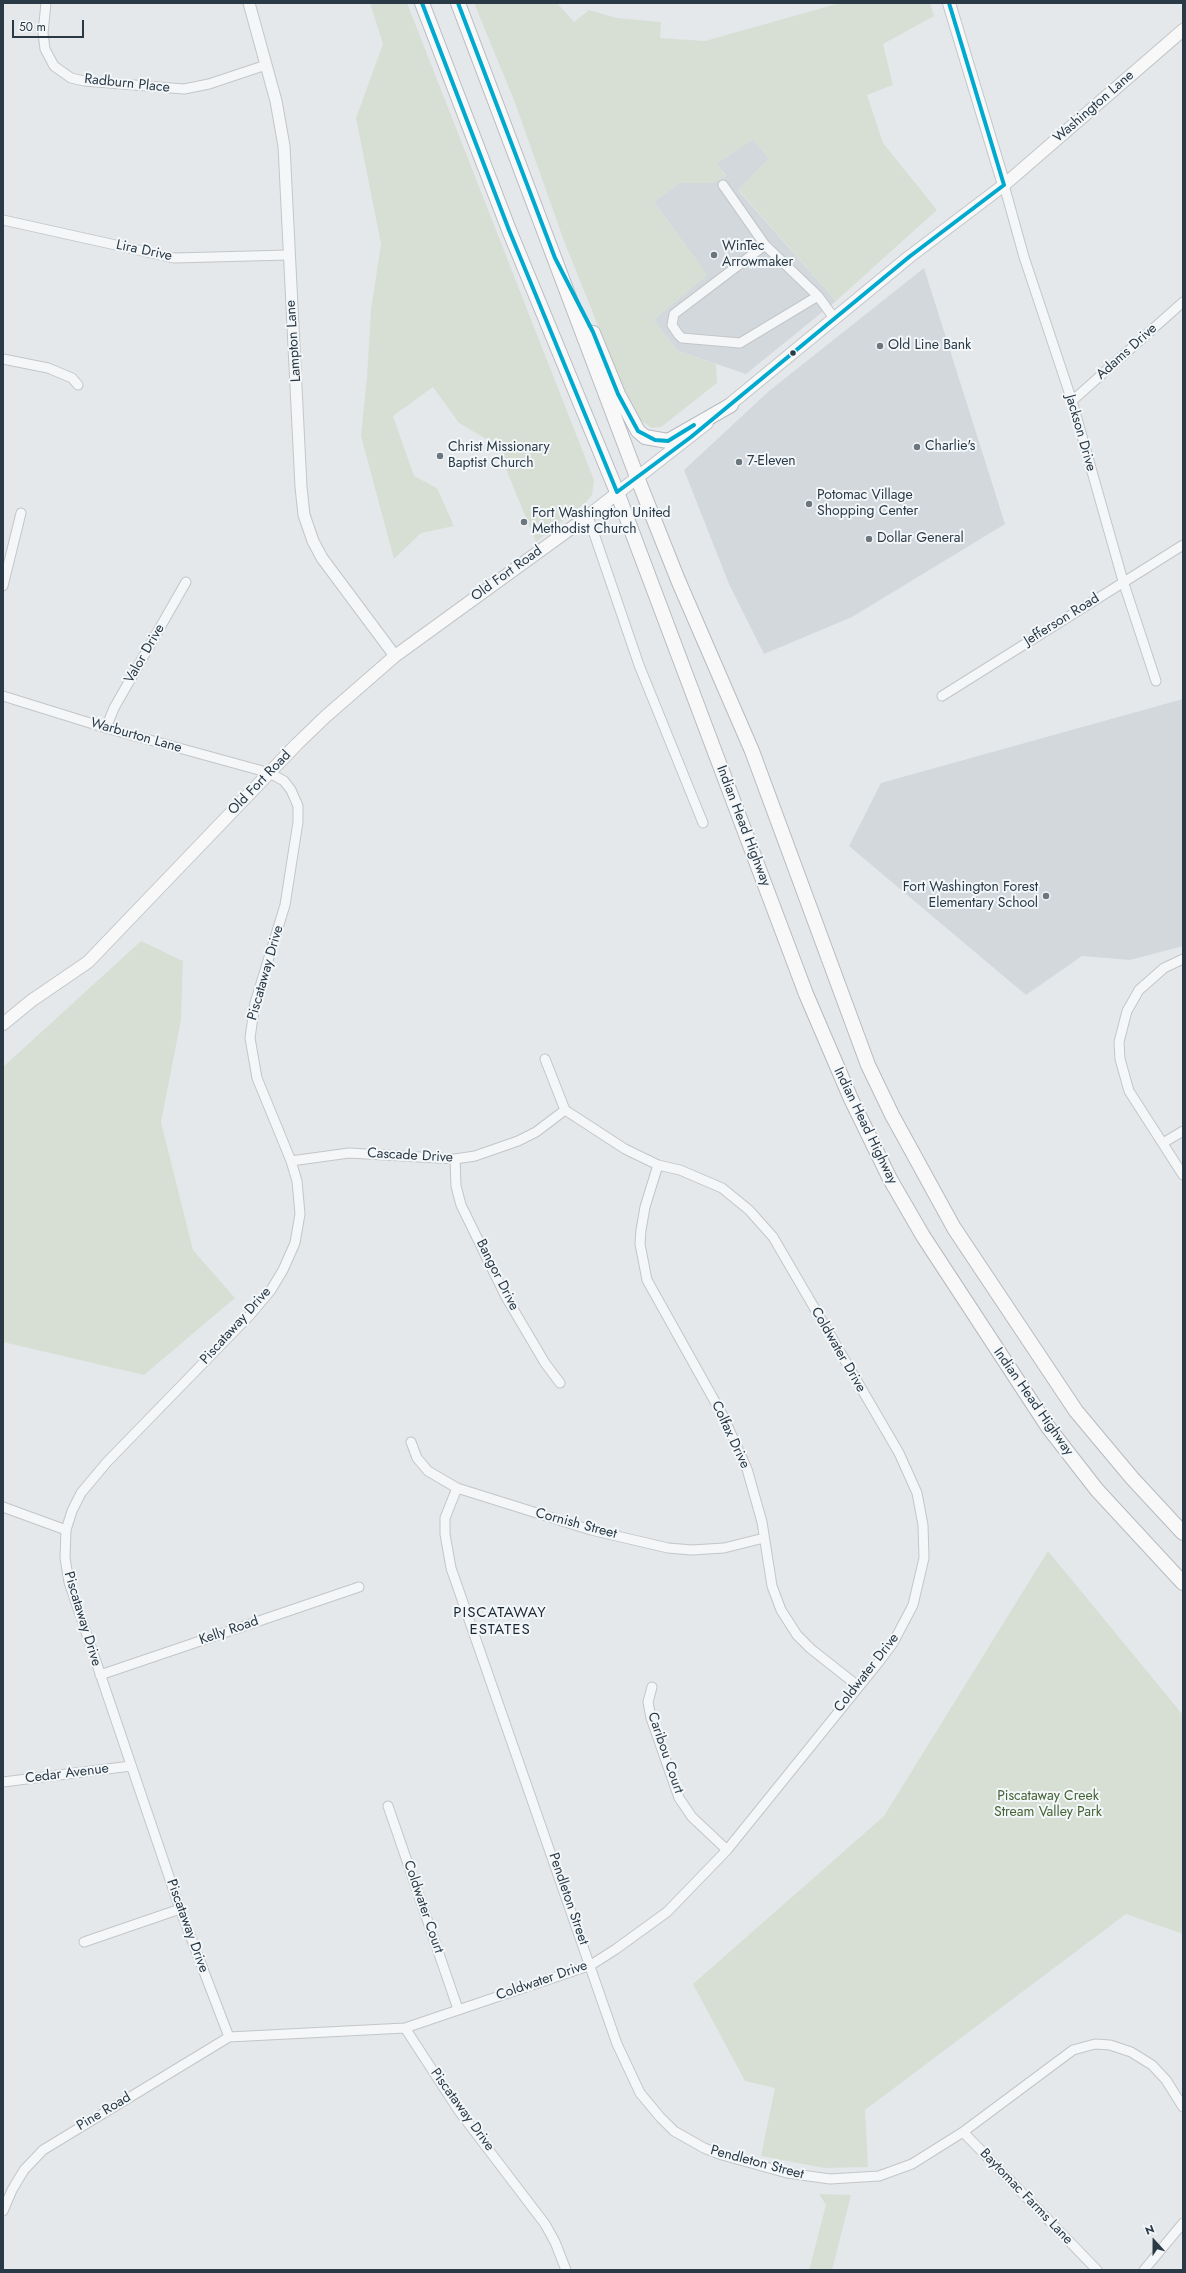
<!DOCTYPE html>
<style>
body{margin:0}
#map{position:relative;width:1186px;height:2273px;overflow:hidden;background:#e5e8ea;font-family:Jost,sans-serif}
canvas{display:block}
.frame{position:absolute;inset:0;border:4px solid #293946;pointer-events:none}
.north{position:absolute;left:1134px;top:2221px;width:40px;height:40px;-webkit-text-stroke:3px #f3f7f9;paint-order:stroke;rotate:339deg;font-size:11px;font-weight:700;line-height:16px;text-align:center;color:#293946}
.north::after{content:'';display:block;margin:auto;width:14px;height:18px;background:#293946;clip-path:polygon(50% 0,100% 100%,50% 72%,0 100%)}
.scale{position:absolute;left:12px;top:20px;width:72px;height:18px;box-sizing:border-box;border:2px solid #293946;border-top:0;padding-left:5px;font-size:12px;line-height:14px;white-space:nowrap;color:#293946;-webkit-text-stroke:3px #f3f7f9;paint-order:stroke}
</style>
<div id="map">
<canvas width="1186" height="2273"></canvas>
<div class="frame"></div>
<div class="north">N</div>
<div class="scale">50 m</div>
</div>
<script>
const c = document.querySelector('canvas').getContext('2d');
c.lineJoin = 'round';
function fillPath(path, color) { c.fillStyle = color; c.fill(path, 'evenodd'); }
const poly = rows => new Path2D(rows.map(r => 'M' + r).join(''));
function stroke(path, color, width, dash) { c.strokeStyle = color; c.lineWidth = width; c.lineCap = dash ? 'butt' : 'round'; c.setLineDash(dash || []); c.stroke(path); }
function write(font, color, halo, rows, align = 'center') {
  c.font = font + ' Jost,sans-serif'; c.lineWidth = 4; c.setLineDash([]); c.textBaseline = 'middle'; c.strokeStyle = halo; c.fillStyle = color; for (const [text, x, y, turn = 0] of rows) {
    c.save(); c.translate(x, y); c.rotate((+turn || 0) * Math.PI / 180); c.textAlign = isNaN(turn) ? turn : align; if (halo) c.strokeText(text, 0, 0); c.fillText(text, 0, 0); c.restore();
  }
}
const built = poly([
 [753,139,769,159,738,190,836,301,746,374,678,351,653,320,707,275,654,202,679,183,714,183,726,175,716,164],
 [924,268,1005,524,852,617,764,654,729,584,684,470,769,391],
 [1183,699,1183,946,1130,960,1082,956,1026,995,849,846,881,783]
]);
const green = poly([
 [370,3,407,3,594,480,592,495,585,503,536,542,496,445,459,423,433,387,393,416,414,476,437,488,454,526,421,533,394,559,361,436,367,377,371,309,381,244,356,118,383,44],
 [474,3,557,3,574,22,589,10,617,18,661,22,660,38,705,41,840,3,930,3,934,16,883,44,893,85,867,95,883,143,937,210,836,301,738,189,769,159,753,139,716,164,726,176,715,183,679,183,654,202,707,275,653,320,678,351,716,364,717,383,661,427,651,428,641,420,621,383,564,241,514,100],
 [141,941,183,961,181,1020,161,1122,193,1250,235,1298,144,1375,3,1342,3,1067],
 [1048,1551,1183,1715,1183,1934,1126,1914,865,2110,868,2167,824,2168,761,2156,775,2088,745,2081,693,1984,884,1816],
 [819,2194,851,2195,832,2270,809,2270,826,2205]
]);
const minor = poly([
 [46,3,43,33,45,49,54,66,71,78,84,81,184,89,209,84,266,65],
 [723,185,765,245,818,296,834,318],
 [1004,185,1024,257,1072,401,1123,581,1156,681],
 [3,220,174,258,288,255],
 [765,245,674,314,672,325,678,334,682,338,740,343,818,296],
 [3,359,48,368,72,378,78,385],
 [1072,401,1183,302],
 [588,516,639,665,703,823],
 [3,586,21,513],
 [3,696,106,728,270,773,284,781,291,790,298,806,298,822,285,905,255,1003,250,1038,257,1078,291,1161,297,1181,300,1214,295,1243,283,1270,271,1290,250,1315,107,1462,81,1493,72,1511,66,1530,65,1558,69,1582,180,1909,229,2037,405,2028,591,1965,616,1949,667,1912,727,1850,878,1663,893,1643,913,1605,924,1558,923,1525,917,1493,899,1453,773,1237,749,1210,722,1188,680,1170,658,1165,625,1149,565,1110,545,1059],
 [942,696,1183,545],
 [106,728,114,708,186,582],
 [1183,959,1164,968,1139,990,1127,1011,1119,1042,1120,1059,1129,1091,1183,1175],
 [1163,1143,1183,1131],
 [455,1159,456,1186,461,1205,506,1297,545,1363,560,1383],
 [291,1161,349,1153,455,1159,475,1156,518,1141,536,1132,565,1110],
 [658,1165,645,1207,641,1230,640,1244,647,1280,723,1416,747,1469,762,1522,772,1586,781,1610,797,1635,811,1649,858,1686],
 [411,1442,417,1458,428,1471,457,1488,591,1530,668,1548,692,1550,724,1548,764,1538],
 [457,1488,445,1518,445,1534,451,1568,617,2044,640,2093,660,2117,674,2131,704,2148,722,2155,787,2173,830,2179,879,2176,912,2164,963,2132,1073,2050,1095,2044,1110,2045,1131,2052,1152,2065,1166,2080,1183,2107],
 [3,1507,66,1530],
 [100,1675,359,1587],
 [652,1687,648,1702,651,1718,679,1798,692,1817,727,1850],
 [3,1782,131,1766],
 [388,1806,458,2009],
 [84,1942,180,1909],
 [405,2028,459,2111,545,2224,555,2242,566,2270],
 [963,2132,1097,2270],
 [3,2211,12,2190,24,2170,43,2150,229,2037],
 [1144,2270,1183,2223]
]);
const tertiary = poly([
 [249,3,276,101,284,146,301,487,304,515,313,541,322,558,395,656]
]);
const secondary = poly([
 [949,3,1004,185],
 [723,410,909,257,1004,185,1183,30],
 [3,1024,31,1001,88,962,297,744,325,717,395,656,588,516,707,423]
]);
const trunk = poly([
 [422,3,509,230,617,492,806,994,851,1099,890,1179,923,1236,1048,1427,1097,1490,1183,1583],
 [458,3,637,477,678,580,752,751,868,1065,892,1115,954,1228,1076,1411,1132,1478,1183,1533],
 [593,333,618,394,638,431,645,437,668,441,731,405]
]);
const bus1 = poly([
 [422,3,509,230,617,492,691,437,909,257,1004,185],
 [458,3,555,258,593,332,618,394,638,431,655,440,668,441,694,425],
 [949,3,1004,185]
]);
const markers = [
 [714,255,4,"#6b767f"],
 [880,346,4,"#6b767f"],
 [793,353,3.5,"#293946"],
 [917,447,4,"#6b767f"],
 [440,456,4,"#6b767f"],
 [739,462,4,"#6b767f"],
 [809,504,4,"#6b767f"],
 [524,522,4,"#6b767f"],
 [869,539,4,"#6b767f"],
 [1046,896,4,"#6b767f"]
];
const streetNames = [
 ["Radburn Place",127,84,6],
 ["Washington Lane",1094,107,-41],
 ["Lira Drive",144,251,12],
 ["Lampton Lane",294,341,-94],
 ["Adams Drive",1127,352,-42],
 ["Jackson Drive",1080,433,74],
 ["Old Fort Road",507,574,-36],
 ["Jefferson Road",1062,620,-32],
 ["Valor Drive",145,654,-60],
 ["Warburton Lane",136,736,16],
 ["Old Fort Road",260,783,-46],
 ["Indian Head Highway",743,826,69],
 ["Piscataway Drive",266,973,-74],
 ["Indian Head Highway",865,1126,64],
 ["Cascade Drive",410,1156,3],
 ["Bangor Drive",497,1275,63],
 ["Piscataway Drive",236,1326,-48],
 ["Coldwater Drive",838,1350,60],
 ["Indian Head Highway",1033,1402,55],
 ["Colfax Drive",730,1435,65],
 ["Cornish Street",576,1524,15],
 ["Piscataway Drive",82,1619,73],
 ["Kelly Road",229,1631,-19],
 ["Coldwater Drive",867,1673,-52],
 ["Caribou Court",665,1753,71],
 ["Cedar Avenue",67,1774,-7],
 ["Pendleton Street",568,1899,71],
 ["Coldwater Court",423,1907,71],
 ["Piscataway Drive",187,1926,70],
 ["Coldwater Drive",542,1981,-19],
 ["Piscataway Drive",462,2110,54],
 ["Pine Road",104,2112,-31],
 ["Pendleton Street",757,2163,15],
 ["Baytomac Farms Lane",1026,2197,46]
];
const poiNames = [
 ["WinTec",722,247],
 ["Arrowmaker",722,263],
 ["Old Line Bank",888,346],
 ["Charlie's",925,447],
 ["Christ Missionary",448,448],
 ["Baptist Church",448,464],
 ["7-Eleven",747,462],
 ["Potomac Village",817,496],
 ["Shopping Center",817,512],
 ["Fort Washington United",532,514],
 ["Methodist Church",532,530],
 ["Dollar General",877,539],
 ["Fort Washington Forest",1038,888,"right"],
 ["Elementary School",1038,904,"right"]
];
const parkNames = [
 ["Piscataway Creek",1048,1797],
 ["Stream Valley Park",1048,1813]
];
const neighbourhoodNames = [
 ["PISCATAWAY",500,1613],
 ["ESTATES",500,1630]
];
fillPath(built, '#d3d8dd');
fillPath(green, '#d7dfd5');
stroke(minor, '#c3c6c8', 11);
stroke(tertiary, '#c3c6c8', 13);
stroke(secondary, '#c3c6c8', 14);
stroke(trunk, '#b7bbbf', 16);
stroke(minor, '#f4f6f7', 9);
stroke(tertiary, '#f4f6f7', 11);
stroke(secondary, '#f8f8f8', 12);
stroke(trunk, '#f8f8f8', 14);
stroke(bus1, '#00a9ce', 4);
for (const [x, y, r, color] of markers) { const dot = new Path2D(); dot.arc(x, y, r, 0, 2 * Math.PI); c.fillStyle = color; c.fill(dot); stroke(dot, '#f3f7f9', 1.5); }
write('14px', '#293946', '#f3f7f9', streetNames);
write('14px', '#293946', '#f3f7f9', poiNames, 'left');
write('14px', '#466335', '#f3f7f9', parkNames);
c.letterSpacing = '1px';
write('15px', '#1b2937', '#f3f7f9', neighbourhoodNames);
c.letterSpacing = '0px';
</script>
